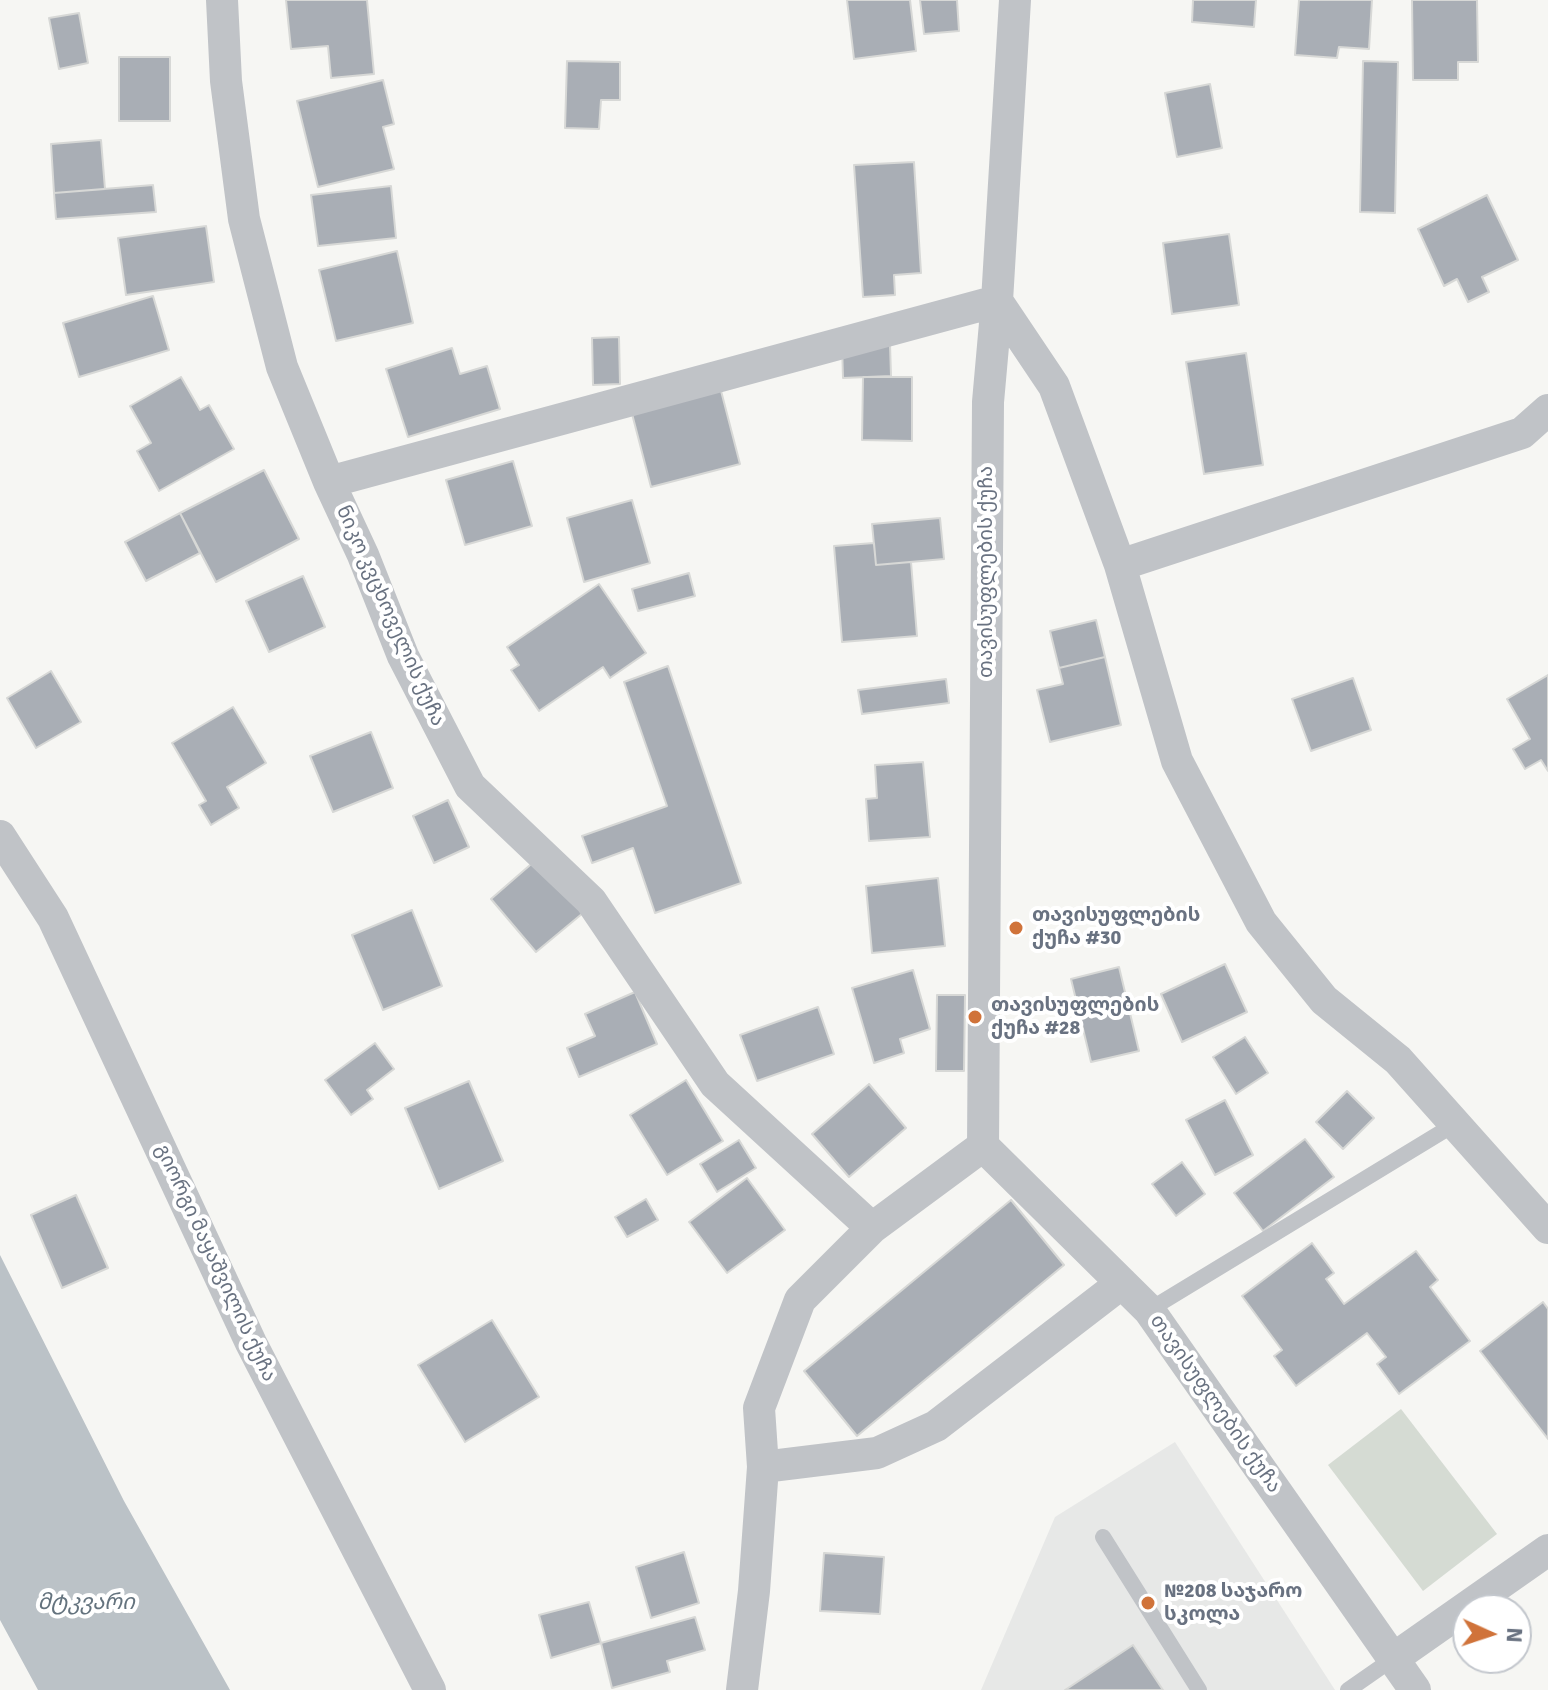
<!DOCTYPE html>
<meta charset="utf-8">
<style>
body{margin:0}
#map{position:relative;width:1548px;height:1690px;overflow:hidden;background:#f6f6f3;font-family:Signika,sans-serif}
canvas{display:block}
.north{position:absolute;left:1452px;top:1594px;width:80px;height:80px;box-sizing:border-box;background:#fff;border:2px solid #c3c7cd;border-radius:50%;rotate:93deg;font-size:22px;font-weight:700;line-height:32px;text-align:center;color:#697281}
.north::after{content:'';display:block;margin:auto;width:28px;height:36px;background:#d0733a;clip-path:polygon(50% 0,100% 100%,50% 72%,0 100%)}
</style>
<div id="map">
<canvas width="1548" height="1690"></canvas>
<div class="north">N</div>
</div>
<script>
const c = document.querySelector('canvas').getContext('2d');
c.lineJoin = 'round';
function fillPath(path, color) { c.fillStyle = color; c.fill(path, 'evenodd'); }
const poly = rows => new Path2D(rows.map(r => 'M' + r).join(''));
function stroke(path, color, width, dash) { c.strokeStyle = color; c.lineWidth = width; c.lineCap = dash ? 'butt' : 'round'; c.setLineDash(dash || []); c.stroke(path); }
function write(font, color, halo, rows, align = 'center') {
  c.font = font + ' Signika,"Noto Sans Georgian",sans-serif'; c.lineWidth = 8; c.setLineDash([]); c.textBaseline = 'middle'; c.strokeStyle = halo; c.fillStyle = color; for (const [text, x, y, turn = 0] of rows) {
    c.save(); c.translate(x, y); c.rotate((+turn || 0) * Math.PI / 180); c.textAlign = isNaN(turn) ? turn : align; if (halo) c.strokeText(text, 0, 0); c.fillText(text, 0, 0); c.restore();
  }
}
const built = poly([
 [1175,1442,1335,1690,981,1690,1055,1517]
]);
const green = poly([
 [1401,1409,1497,1534,1423,1591,1328,1465]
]);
const water = poly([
 [0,1255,124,1501,230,1690,38,1690,0,1620]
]);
const building = poly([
 [286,0,367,0,374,74,331,78,328,46,291,49,286,0],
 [847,0,910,0,916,51,854,59,847,0],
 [920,0,957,0,959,31,924,34,920,0],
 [1193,0,1256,0,1254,27,1192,22,1193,0],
 [1299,0,1372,0,1369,49,1339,47,1337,58,1295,55,1299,0],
 [1412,0,1477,0,1478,62,1458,62,1458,80,1413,80,1412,0],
 [79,13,88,63,59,69,49,18,79,13],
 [119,57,170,57,170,121,119,121,119,57],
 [567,61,620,62,620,100,601,100,599,129,565,128,567,61],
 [1363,61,1398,62,1395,213,1360,212,1363,61],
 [383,80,394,124,383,127,394,169,318,187,297,101,383,80],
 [1210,84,1222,148,1177,157,1165,93,1210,84],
 [101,140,105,189,54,193,51,144,101,140],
 [914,162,921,273,894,275,895,295,863,297,854,165,914,162],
 [153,185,156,212,56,219,54,193,153,185],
 [391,186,396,238,318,246,311,195,391,186],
 [1487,195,1518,260,1482,277,1489,292,1468,302,1457,279,1444,286,1418,229,1487,195],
 [206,226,214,282,126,295,118,238,206,226],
 [1229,234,1239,305,1172,314,1163,243,1229,234],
 [397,251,413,323,336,341,319,270,397,251],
 [153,296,169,350,79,377,63,323,153,296],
 [619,337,620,384,593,385,592,338,619,337],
 [890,344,891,376,843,378,842,345,890,344],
 [452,348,460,374,487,366,500,409,408,437,386,369,452,348],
 [1246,353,1263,465,1204,474,1186,362,1246,353],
 [181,377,200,410,209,405,234,449,159,491,137,451,151,443,130,406,181,377],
 [863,377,912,377,912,441,862,440,863,377],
 [719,383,740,464,651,487,630,406,719,383],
 [513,461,532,526,465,545,446,480,513,461],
 [264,470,299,539,216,582,180,513,264,470],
 [632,500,650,563,584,582,567,518,632,500],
 [180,513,200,553,146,581,125,542,180,513],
 [940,518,944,559,876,565,872,524,940,518],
 [874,543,876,565,911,562,917,636,842,642,834,546,874,543],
 [689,573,695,596,638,611,632,589,689,573],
 [303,576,325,627,269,652,246,601,303,576],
 [599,584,646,653,610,678,603,667,539,711,511,670,519,665,507,647,599,584],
 [1096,620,1105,657,1059,668,1050,631,1096,620],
 [1105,657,1121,725,1050,742,1037,690,1063,684,1059,668,1105,657],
 [668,666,741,883,655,913,633,848,592,863,582,836,667,806,624,682,668,666],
 [51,671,81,722,36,748,7,698,51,671],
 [1548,675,1548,771,1541,760,1525,769,1513,749,1530,739,1507,699,1548,675],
 [1353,678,1371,730,1311,751,1292,699,1353,678],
 [946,679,949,703,862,714,858,690,946,679],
 [233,707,266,763,227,787,239,808,211,825,199,805,206,801,172,743,233,707],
 [371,732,393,788,333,812,310,756,371,732],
 [923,762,930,837,869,841,866,799,877,798,875,765,923,762],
 [448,800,469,847,434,863,413,816,448,800],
 [537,859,583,913,536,952,491,899,537,859],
 [938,878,945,946,872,953,866,886,938,878],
 [412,910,442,986,383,1010,352,935,412,910],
 [1225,964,1247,1012,1182,1042,1161,994,1225,964],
 [1119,967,1139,1051,1091,1062,1071,979,1119,967],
 [913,970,930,1029,900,1039,904,1053,874,1063,852,988,913,970],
 [635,992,657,1044,579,1077,567,1048,595,1036,585,1014,635,992],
 [937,995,965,995,964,1071,936,1071,937,995],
 [818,1007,834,1054,757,1081,740,1035,818,1007],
 [1245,1037,1268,1073,1236,1094,1213,1057,1245,1037],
 [375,1043,394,1069,367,1090,373,1099,351,1115,325,1080,375,1043],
 [686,1080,723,1141,667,1175,630,1115,686,1080],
 [469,1081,503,1161,439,1189,405,1108,469,1081],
 [869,1084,906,1128,849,1177,812,1134,869,1084],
 [1347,1091,1374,1118,1343,1149,1316,1122,1347,1091],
 [1225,1100,1253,1155,1215,1175,1186,1120,1225,1100],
 [1305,1139,1334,1177,1263,1231,1234,1193,1305,1139],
 [739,1140,756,1168,717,1192,700,1164,739,1140],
 [1182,1162,1205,1194,1176,1216,1152,1184,1182,1162],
 [747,1178,785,1230,727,1273,689,1222,747,1178],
 [76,1195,108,1268,62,1288,31,1215,76,1195],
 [646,1199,658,1220,627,1237,615,1217,646,1199],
 [1011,1200,1064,1265,857,1436,804,1371,1011,1200],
 [1312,1243,1334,1273,1326,1279,1344,1304,1416,1251,1438,1280,1430,1287,1470,1341,1399,1394,1377,1364,1386,1357,1367,1333,1296,1386,1274,1356,1282,1350,1242,1296,1312,1243],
 [1543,1302,1548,1309,1548,1439,1480,1351,1543,1302],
 [492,1320,539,1397,465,1442,418,1365,492,1320],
 [684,1552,699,1603,651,1618,636,1567,684,1552],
 [824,1553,884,1557,880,1614,820,1611,824,1553],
 [589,1602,601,1643,551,1658,539,1615,589,1602],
 [695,1617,705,1650,667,1661,670,1672,612,1688,601,1643,695,1617],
 [1133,1645,1163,1690,1065,1690,1133,1645]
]);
const service = poly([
 [1149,1310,1455,1124],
 [1103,1537,1199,1690],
 [1348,1690,1394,1658]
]);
const minor = poly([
 [222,0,226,81,244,219,282,367,329,482,363,555,403,656,470,786,591,901,715,1084,872,1228],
 [1015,0,997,301,988,402,983,1146,1149,1310,1415,1690],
 [329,482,997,301,1054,386,1120,565,1177,761,1261,922,1324,1000,1398,1060,1548,1228],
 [1120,565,1522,433,1548,410],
 [0,836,53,918,251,1343,430,1690],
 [763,1467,877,1453,936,1426,1122,1283],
 [1394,1658,1548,1550],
 [742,1690,754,1591,763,1467,759,1408,800,1300,872,1228,983,1146]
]);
const markers = [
 [1016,928,8,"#d0733a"],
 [975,1017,8,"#d0733a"],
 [1148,1603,8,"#d0733a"]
];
const streetNames = [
 ["თავისუფლების ქუჩა",987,572,-90],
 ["ნიკო კვცხოველის ქუჩა",390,616,66],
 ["გიორგი მაყაშვილის ქუჩა",215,1263,65],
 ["თავისუფლების ქუჩა",1215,1404,55]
];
const poiNames = [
 ["თავისუფლების",1032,916],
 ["ქუჩა #30",1032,939],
 ["თავისუფლების",991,1006],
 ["ქუჩა #28",991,1029],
 ["№208 საჯარო",1164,1592],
 ["სკოლა",1164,1615]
];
const waterNames = [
 ["მტკვარი",86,1603]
];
fillPath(built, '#e7e8e7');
fillPath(green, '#d5dbd3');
fillPath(water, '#bbc2c7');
fillPath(building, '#a9aeb5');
stroke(building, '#d7d8d6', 2);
stroke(service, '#c0c3c7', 16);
stroke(minor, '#c0c3c7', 32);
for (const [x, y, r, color] of markers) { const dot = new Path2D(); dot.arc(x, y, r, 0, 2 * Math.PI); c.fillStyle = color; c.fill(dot); stroke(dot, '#fff', 3); }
write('20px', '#697281', '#fff', streetNames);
write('bold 20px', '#697281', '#fff', poiNames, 'left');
write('italic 22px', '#64737e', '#fff', waterNames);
</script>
